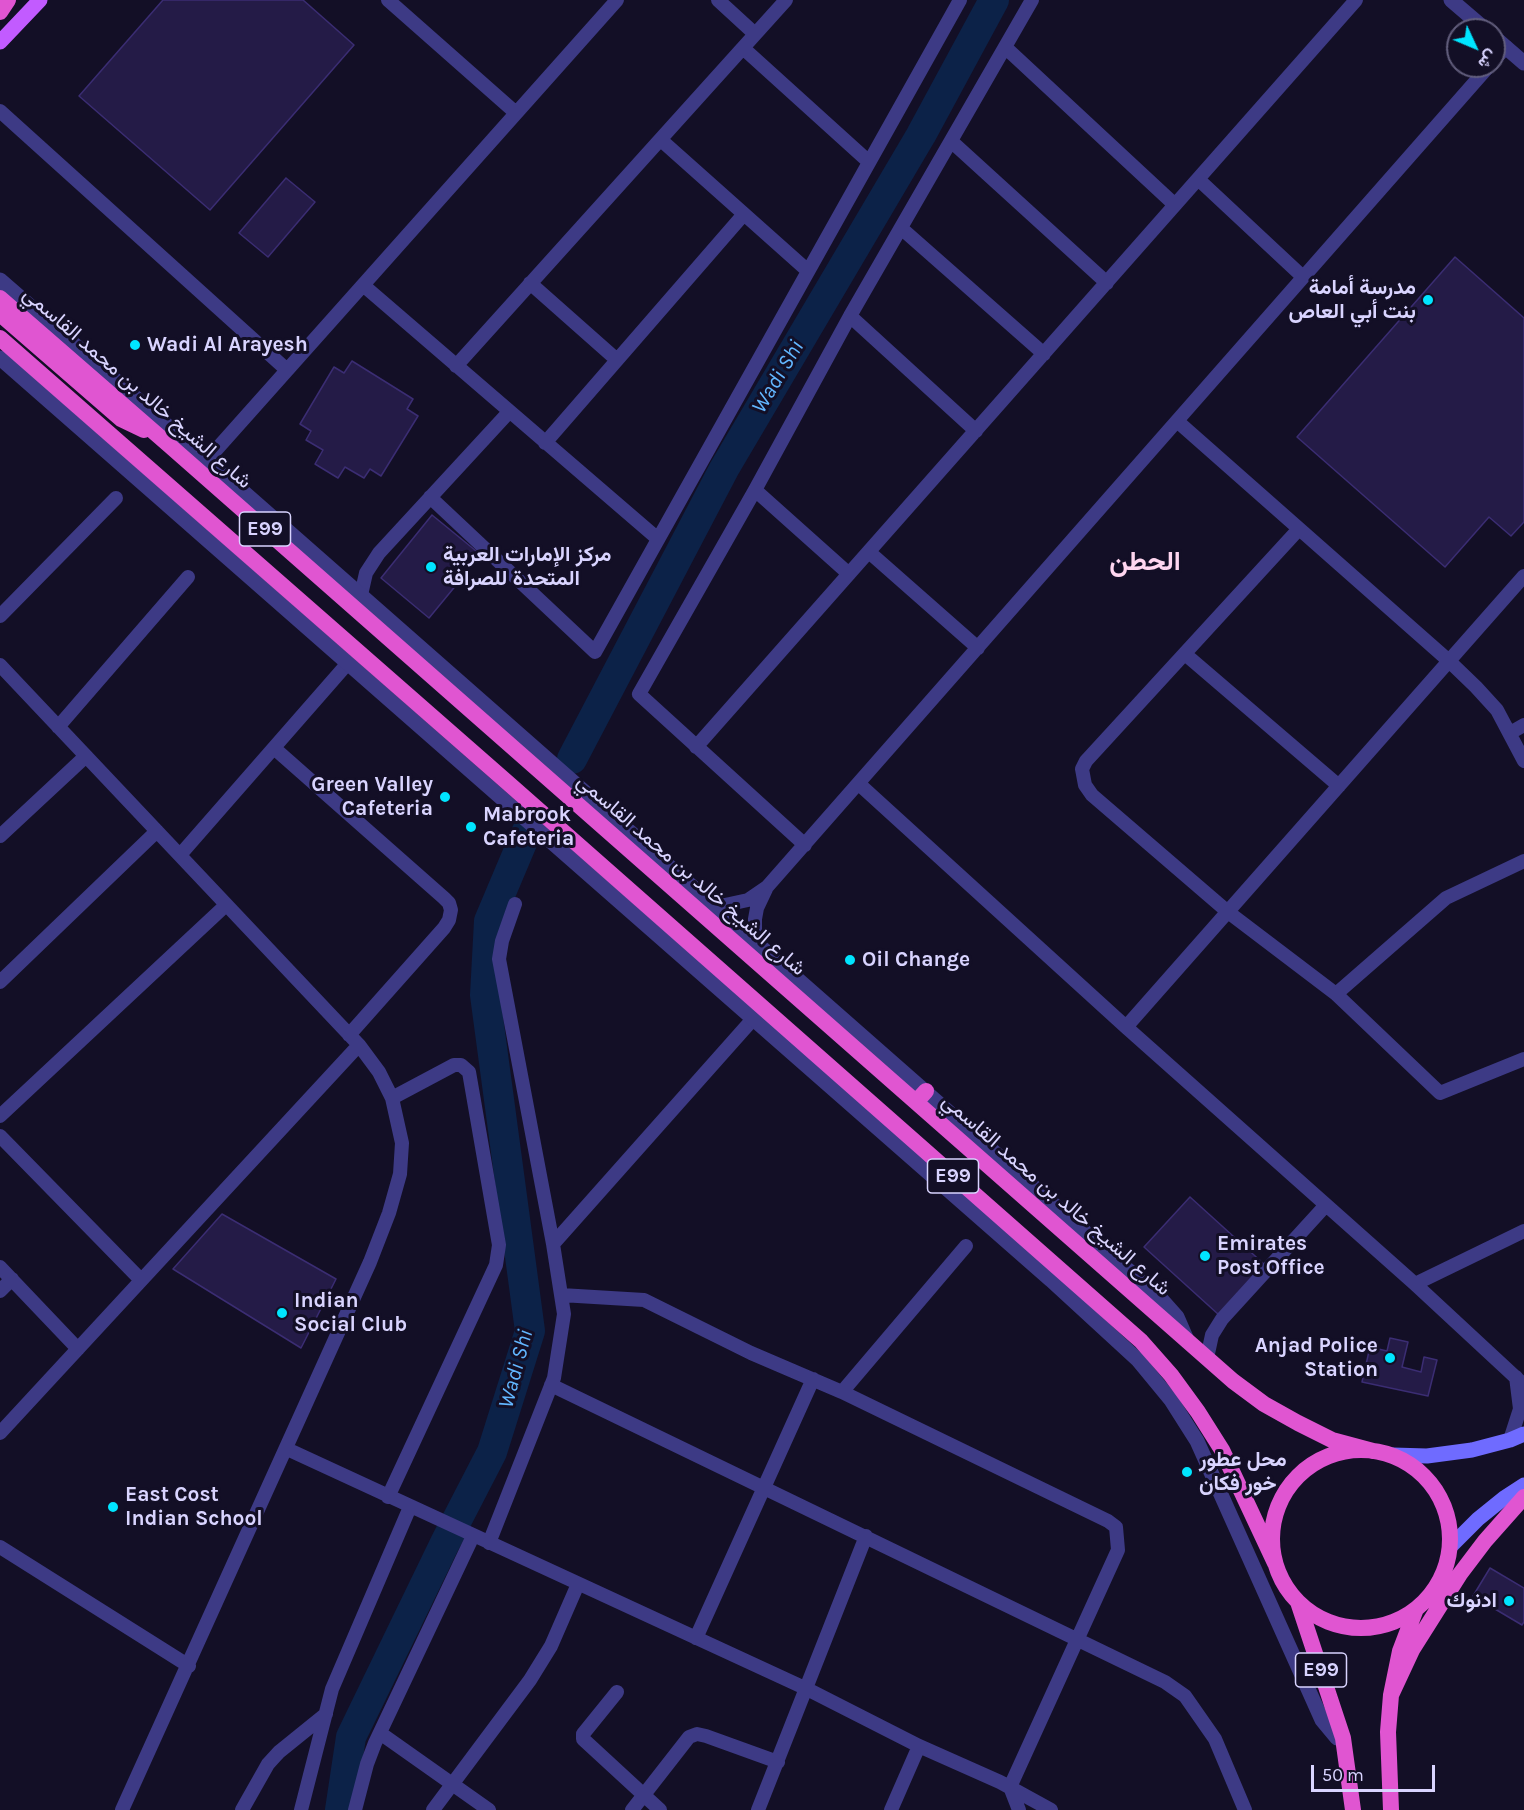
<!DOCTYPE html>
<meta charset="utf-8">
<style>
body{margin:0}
#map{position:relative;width:1524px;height:1810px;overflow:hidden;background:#130f26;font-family:Karla,Vazirmatn,sans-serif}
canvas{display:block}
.north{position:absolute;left:1446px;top:18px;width:60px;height:60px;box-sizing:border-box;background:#130f26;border:2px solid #625e7d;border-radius:50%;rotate:134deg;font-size:16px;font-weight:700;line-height:24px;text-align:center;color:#d9d4ff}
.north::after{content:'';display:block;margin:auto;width:21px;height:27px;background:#00e5ff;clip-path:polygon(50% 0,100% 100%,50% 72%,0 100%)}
.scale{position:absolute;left:1311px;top:1765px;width:124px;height:27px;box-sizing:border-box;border:3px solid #d9d4ff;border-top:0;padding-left:8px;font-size:18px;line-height:21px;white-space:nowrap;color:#d9d4ff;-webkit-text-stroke:4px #130f26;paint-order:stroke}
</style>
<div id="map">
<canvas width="1524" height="1810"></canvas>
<div class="north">ش</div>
<div class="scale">50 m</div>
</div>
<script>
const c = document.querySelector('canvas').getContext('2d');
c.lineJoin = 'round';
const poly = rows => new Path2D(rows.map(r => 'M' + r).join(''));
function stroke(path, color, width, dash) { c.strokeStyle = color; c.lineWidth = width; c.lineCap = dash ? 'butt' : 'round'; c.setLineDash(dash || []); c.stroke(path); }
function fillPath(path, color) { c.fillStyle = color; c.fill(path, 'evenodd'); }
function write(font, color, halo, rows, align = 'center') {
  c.font = font + ' Karla,Vazirmatn,sans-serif'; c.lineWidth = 6; c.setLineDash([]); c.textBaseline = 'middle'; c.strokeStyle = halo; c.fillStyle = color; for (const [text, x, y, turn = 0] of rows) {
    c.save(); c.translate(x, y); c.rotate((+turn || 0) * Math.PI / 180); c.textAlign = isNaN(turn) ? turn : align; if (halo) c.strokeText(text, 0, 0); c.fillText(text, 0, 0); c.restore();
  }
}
const river = poly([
 [572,759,724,469,921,135,994,0],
 [340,1810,351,1737,445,1543,492,1452,530,1331,485,995,489,921,527,831]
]);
const building = poly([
 [163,0,303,0,354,45,210,210,79,96,163,0],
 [286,178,315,202,268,257,239,233,286,178],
 [1455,257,1524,318,1524,522,1511,536,1489,517,1445,567,1297,437,1455,257],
 [352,361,413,399,407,409,418,416,381,476,370,469,364,478,345,467,338,478,315,464,323,450,306,440,311,431,300,424,334,367,344,373,352,361],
 [432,515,481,555,429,618,381,578,432,515],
 [1190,1197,1265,1265,1219,1315,1144,1247,1190,1197],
 [222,1214,336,1279,301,1348,173,1269,222,1214],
 [1390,1338,1408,1342,1402,1367,1421,1372,1424,1357,1437,1360,1428,1396,1362,1382,1370,1347,1387,1351,1390,1338],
 [1490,1568,1524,1588,1524,1622,1522,1625,1473,1596,1490,1568]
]);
const minor = poly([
 [388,0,516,113],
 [718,0,755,34],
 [743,48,869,162],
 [1006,48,1175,205],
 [1494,60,1506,47],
 [0,111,287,370],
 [661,140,808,271],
 [951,141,1107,283],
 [1198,179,1303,277],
 [901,228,1044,354],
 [530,283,617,360],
 [363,285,658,539],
 [850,316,976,431],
 [456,366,786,0],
 [1177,421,1449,661,1476,687,1497,710,1524,761],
 [545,443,744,214],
 [207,460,617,0],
 [755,490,849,574],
 [430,497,595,652,960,0],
 [1298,530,1086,761,1082,769,1085,785,1092,795,1228,912,1336,994,1440,1093,1524,1059],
 [869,552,978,648],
 [361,595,366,573,379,553,509,412],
 [0,616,116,498],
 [1185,654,1339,786],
 [0,665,359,1045,379,1072,392,1098,402,1143,400,1174,389,1213,370,1262,122,1810],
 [58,727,188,577],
 [1510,733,1524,725],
 [696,747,1356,0],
 [274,748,444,898,449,903,451,910,449,920,444,928,349,1035],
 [859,784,1126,1027,1415,1284,1524,1385],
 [0,836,86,756],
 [805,845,639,694,755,490,850,316,1032,0],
 [180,855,348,663],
 [713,905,725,905,748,900,767,887,1489,66],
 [755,941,755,919,757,908,766,889],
 [0,982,157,831],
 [1336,994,1446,898,1524,861],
 [1126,1027,1524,576],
 [0,1116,226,905],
 [0,1136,141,1280],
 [553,1244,753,1019],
 [0,1267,78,1349],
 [1415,1284,1524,1231],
 [0,1291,12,1279],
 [561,1295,644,1300,751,1353,842,1392,1108,1521,1116,1527,1118,1550,1010,1787,1019,1810],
 [1207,1358,1212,1335,1222,1319,1326,1205],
 [551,1385,1165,1682,1185,1696,1215,1739,1245,1810],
 [842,1392,966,1246],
 [0,1433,359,1045],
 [1510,1440,1520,1409,1516,1377],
 [287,1449,807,1689,919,1746,1000,1782,1051,1810],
 [388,1497,496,1265,499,1245,469,1072,461,1065,454,1065,392,1098],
 [489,1543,554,1378,564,1314,553,1244,499,959,502,941,515,904],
 [0,1547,189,1666],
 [696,1638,813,1379],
 [617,1692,583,1734,583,1739,660,1810],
 [380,1733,489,1810],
 [242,1810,268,1764,279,1752,326,1714],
 [301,1810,332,1689,410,1507],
 [355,1810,367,1764,375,1743,473,1536],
 [433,1810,530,1680,551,1646,578,1584],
 [632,1810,689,1737,697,1734,706,1736,778,1762],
 [758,1810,866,1536],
 [891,1810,919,1746]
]);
const tertiary = poly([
 [1451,0,1486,30],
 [1494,37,1524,63],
 [0,280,207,460,1161,1299,1177,1317,1187,1340],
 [0,358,1051,1280,1138,1360,1171,1400,1197,1441,1322,1720,1337,1738,1343,1738]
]);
const secondary = poly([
 [1393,1455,1427,1456,1472,1450,1510,1440,1524,1434],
 [1450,1547,1478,1519,1504,1498,1524,1485]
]);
const primary = poly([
 [0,42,40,0]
]);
const trunk = poly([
 [0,12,8,0],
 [0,298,169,445,1233,1381,1264,1404,1298,1423,1332,1440,1373,1451],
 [0,314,121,419,144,430],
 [0,338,508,783,1141,1341,1171,1375,1198,1412,1222,1450,1275,1563],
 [916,1102,926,1091],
 '1272 1539a89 89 0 1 1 178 0a89 89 0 1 1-178 0Z',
 [1298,1602,1343,1738,1353,1810],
 [1391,1695,1412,1650,1460,1574,1485,1541,1524,1497],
 [1391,1810,1388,1732,1391,1695,1400,1651,1416,1609]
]);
const markers = [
 [1428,300,6,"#00e5ff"],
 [135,345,6,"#00e5ff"],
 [431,567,6,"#00e5ff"],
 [445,797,6,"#00e5ff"],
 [471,827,6,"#00e5ff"],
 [850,960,6,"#00e5ff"],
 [1205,1256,6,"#00e5ff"],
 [282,1313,6,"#00e5ff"],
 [1390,1358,6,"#00e5ff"],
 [1187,1472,6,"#00e5ff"],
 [113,1507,6,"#00e5ff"],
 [1509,1601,6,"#00e5ff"]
];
const shields = [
 [265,529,51],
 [953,1176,51],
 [1321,1670,51]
];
const shieldNames = [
 ["E99",265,529],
 ["E99",953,1176],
 ["E99",1321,1670]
];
const poiNames = [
 ["مدرسة أمامة",1416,288,"right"],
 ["بنت أبي العاص",1416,312,"right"],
 ["Wadi Al Arayesh",147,345],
 ["مركز الإمارات العربية",443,555],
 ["المتحدة للصرافة",443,579],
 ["Green Valley",433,785,"right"],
 ["Cafeteria",433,809,"right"],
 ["Mabrook",483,815],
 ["Cafeteria",483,839],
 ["Oil Change",862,960],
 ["Emirates",1217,1244],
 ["Post Office",1217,1268],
 ["Indian",294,1301],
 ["Social Club",294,1325],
 ["Anjad Police",1378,1346,"right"],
 ["Station",1378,1370,"right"],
 ["محل عطور",1199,1460],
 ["خور فكان",1199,1484],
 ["East Cost",125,1495],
 ["Indian School",125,1519],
 ["ادنوك",1497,1601,"right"]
];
const streetNames = [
 ["شارع الشيخ خالد بن محمد القاسمي",137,388,41],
 ["شارع الشيخ خالد بن محمد القاسمي",691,875,41],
 ["شارع الشيخ خالد بن محمد القاسمي",1056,1195,41]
];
const waterNames = [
 ["Wadi Shi",778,377,-59],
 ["Wadi Shi",516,1369,-75]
];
const districtNames = [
 ["الحطن",1145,562]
];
stroke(river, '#0c2248', 30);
fillPath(building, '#241b47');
stroke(building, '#3b2d73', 1.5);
stroke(minor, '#3d3a85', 14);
stroke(tertiary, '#3d3a85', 15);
stroke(secondary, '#6f6bff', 15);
stroke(primary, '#c25bff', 15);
stroke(trunk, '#e055d1', 16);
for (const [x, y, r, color] of markers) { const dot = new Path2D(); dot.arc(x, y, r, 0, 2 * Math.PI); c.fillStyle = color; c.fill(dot); stroke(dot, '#130f26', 2); }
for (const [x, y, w] of shields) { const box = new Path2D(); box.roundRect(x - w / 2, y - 17, w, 34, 4.5); c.fillStyle = '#130f26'; c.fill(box); stroke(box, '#d9d4ff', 1.5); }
write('bold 20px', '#d9d4ff', null, shieldNames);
write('bold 21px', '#d9d4ff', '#130f26', poiNames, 'left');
write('21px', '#d9d4ff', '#130f26', streetNames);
write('italic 22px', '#62b6ff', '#130f26', waterNames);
write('bold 27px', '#ffd6f0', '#130f26', districtNames);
</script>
